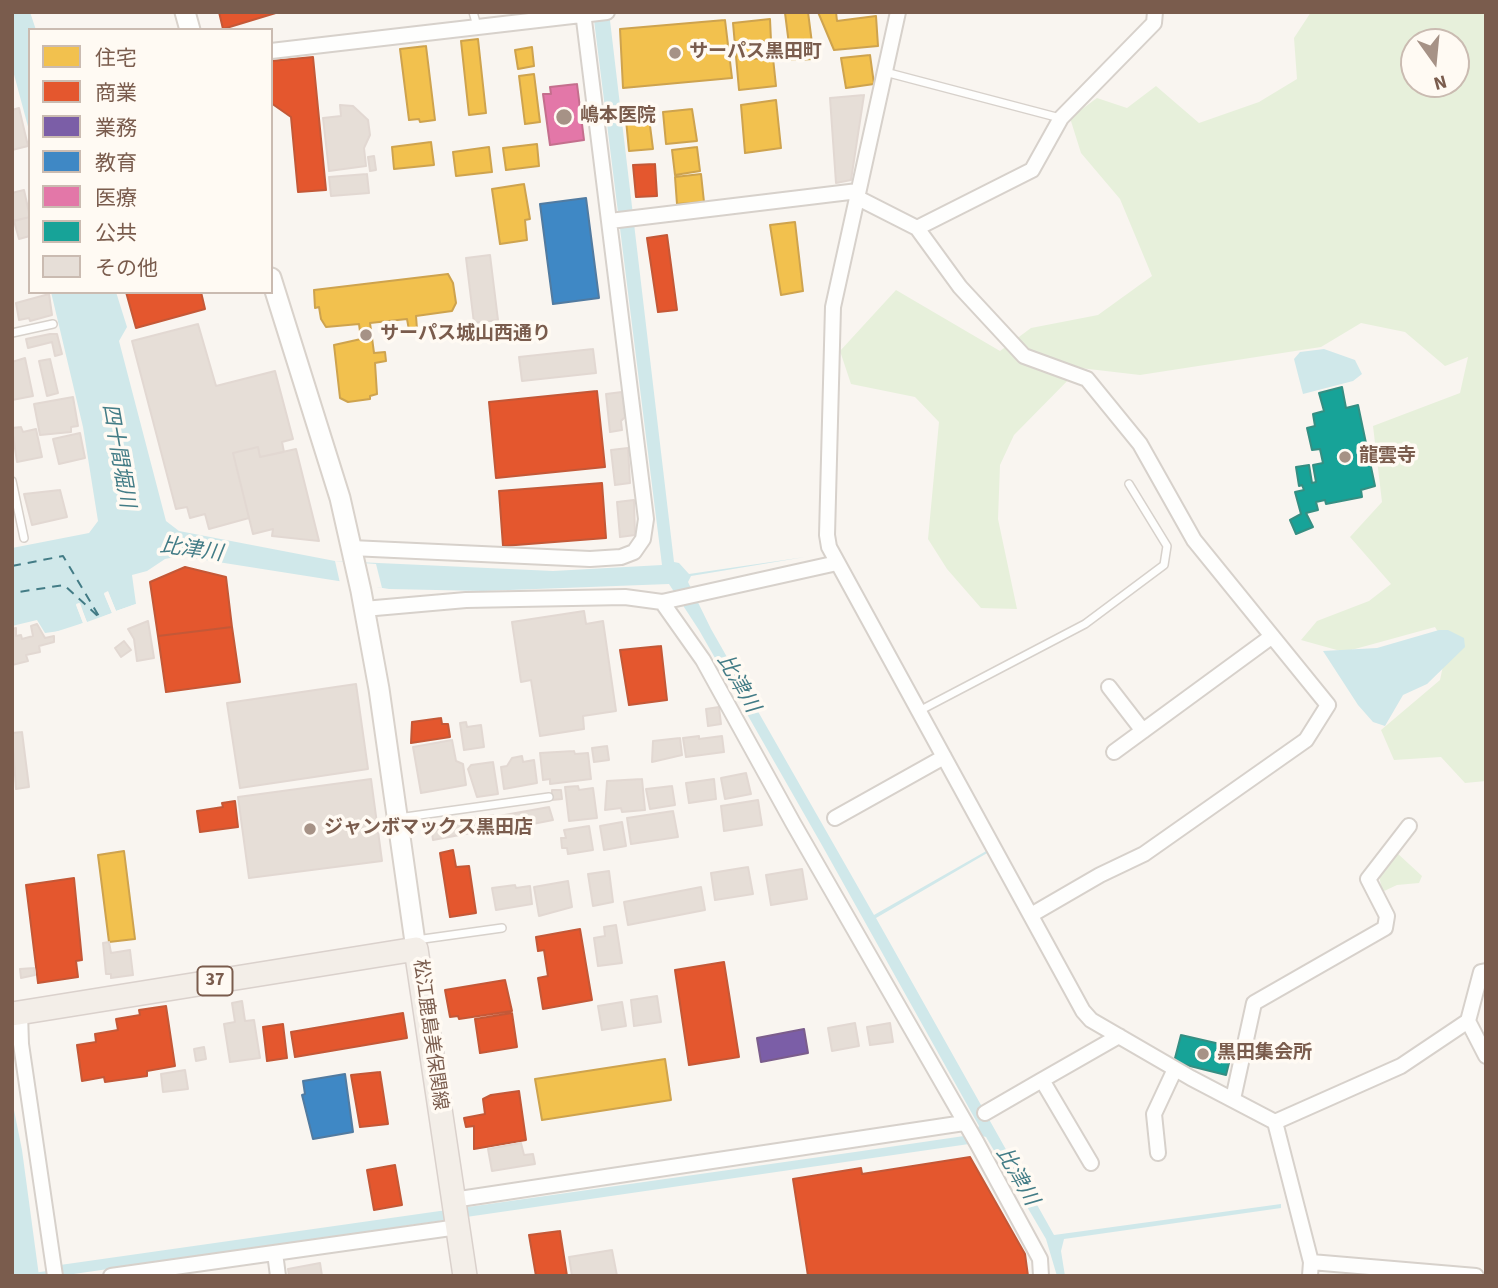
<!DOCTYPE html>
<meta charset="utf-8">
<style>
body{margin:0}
#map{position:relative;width:1498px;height:1288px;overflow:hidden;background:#f9f5f0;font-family:"Source Sans 3","Noto Sans JP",sans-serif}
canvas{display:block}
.frame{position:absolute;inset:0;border:14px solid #7a5c4d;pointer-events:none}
.legend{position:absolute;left:28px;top:28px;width:245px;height:266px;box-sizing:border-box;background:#fffaf3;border:2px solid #cabbb1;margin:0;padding:9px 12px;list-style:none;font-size:21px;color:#7a5c4d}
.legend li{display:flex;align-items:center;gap:14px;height:35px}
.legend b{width:35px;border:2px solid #cabbb1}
.north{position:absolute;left:1400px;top:28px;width:70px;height:70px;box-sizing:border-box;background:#fffaf3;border:2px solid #cabbb1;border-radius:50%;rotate:165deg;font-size:19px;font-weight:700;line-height:28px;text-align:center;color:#7a5c4d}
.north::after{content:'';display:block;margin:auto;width:24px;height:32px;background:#a69286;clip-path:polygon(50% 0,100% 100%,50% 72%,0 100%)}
</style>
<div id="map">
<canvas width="1498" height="1288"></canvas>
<div class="frame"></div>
<ul class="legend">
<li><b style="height:19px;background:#f2c14e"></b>住宅</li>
<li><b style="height:19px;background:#e4572e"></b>商業</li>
<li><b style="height:19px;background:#7b5ea7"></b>業務</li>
<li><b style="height:19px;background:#3f88c5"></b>教育</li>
<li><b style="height:19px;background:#e377a8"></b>医療</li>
<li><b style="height:19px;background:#17a398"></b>公共</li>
<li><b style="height:19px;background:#e6ded7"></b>その他</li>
</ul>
<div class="north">N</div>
</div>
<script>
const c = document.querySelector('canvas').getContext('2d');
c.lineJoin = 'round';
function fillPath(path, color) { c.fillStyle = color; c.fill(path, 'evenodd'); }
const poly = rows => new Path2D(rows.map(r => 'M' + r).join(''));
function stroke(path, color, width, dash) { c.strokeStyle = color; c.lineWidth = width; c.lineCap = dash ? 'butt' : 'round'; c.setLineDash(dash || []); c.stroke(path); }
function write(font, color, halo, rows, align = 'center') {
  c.font = font + ' "Source Sans 3","Noto Sans JP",sans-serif'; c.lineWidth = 7; c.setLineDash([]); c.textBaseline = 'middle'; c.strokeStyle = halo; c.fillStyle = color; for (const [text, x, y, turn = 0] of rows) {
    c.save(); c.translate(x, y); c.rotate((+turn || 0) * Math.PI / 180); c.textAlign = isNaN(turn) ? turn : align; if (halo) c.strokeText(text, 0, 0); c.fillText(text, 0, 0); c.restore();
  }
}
const green = poly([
 [1311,12,1486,12,1486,781,1465,783,1441,757,1394,760,1381,730,1440,680,1447,647,1435,627,1344,652,1301,640,1317,621,1369,601,1391,584,1350,537,1382,502,1373,426,1460,393,1468,357,1445,366,1405,332,1361,323,1321,347,1140,375,1080,368,1014,435,1000,465,998,519,1017,609,981,608,947,569,928,539,939,422,915,397,851,384,840,351,896,290,1000,351,1031,328,1098,315,1152,276,1120,199,1081,153,1070,118,1097,98,1127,108,1156,86,1199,123,1259,102,1297,79,1294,38],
 [1414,42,1456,42,1456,84,1414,84],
 [1396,852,1422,876,1419,883,1397,885,1382,892,1379,874]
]);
const water = poly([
 [12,12,30,12,36,30,30,30,30,134,12,67],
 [593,12,609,12,674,562,679,563,689,574,805,557,691,576,688,582,711,629,874,915,988,850,989,852,876,918,1054,1235,1281,1204,1281,1208,1064,1239,1061,1251,1065,1276,1057,1276,1046,1239,986,1137,982,1136,969,1144,60,1276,53,1266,855,1152,964,1136,977,1130,979,1126,823,847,699,630,669,584,483,591,389,589,180,556,165,559,147,571,132,575,136,604,116,611,108,592,104,594,112,613,87,623,80,603,76,605,83,623,67,630,45,633,37,620,12,626,12,548,89,533,98,521,83,427,51,292,116,292,127,327,119,341,166,521,179,531,335,561,553,571,662,565],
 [1324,349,1355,360,1362,374,1353,381,1303,394,1294,359,1300,352],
 [1439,630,1448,630,1464,638,1465,647,1427,684,1403,695,1385,726,1373,722,1358,705,1323,651,1377,648],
 [12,1100,22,1150,39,1276,12,1276]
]);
const pier = poly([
 [335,561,376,564,382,588,340,583],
 [108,591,116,611,136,604,137,607,55,635,55,632,83,623,76,604,79,603,87,622,112,613,104,593]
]);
const homes = poly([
 [808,12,814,59,791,60,785,13,808,12],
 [818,12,836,12,837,21,876,16,878,46,834,50,818,12],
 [770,19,771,41,753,42,754,59,773,58,776,86,739,90,733,23,770,19],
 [725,20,732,78,623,88,620,29,725,20],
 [478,39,486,113,469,115,461,41,478,39],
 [426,46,435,120,420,122,419,119,409,120,400,49,426,46],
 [532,47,534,66,518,69,515,50,532,47],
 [870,55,874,84,846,88,841,58,870,55],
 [534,74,540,122,525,124,519,76,534,74],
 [776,100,781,148,745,153,741,105,776,100],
 [692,109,697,141,666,144,663,112,692,109],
 [649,118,653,149,629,151,626,120,649,118],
 [431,142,434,165,394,169,392,147,431,142],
 [537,144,539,166,506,170,503,148,537,144],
 [489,147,492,172,456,176,453,152,489,147],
 [697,147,700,171,675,175,672,150,697,147],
 [701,174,704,202,677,204,675,177,701,174],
 [524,184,530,219,525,220,527,240,500,244,492,189,524,184],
 [795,222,803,291,781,295,770,225,795,222],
 [448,274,453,283,456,303,452,311,416,316,417,329,409,330,407,319,370,323,374,353,385,352,386,361,375,363,377,394,370,396,370,399,348,402,340,398,334,345,361,339,359,324,326,327,321,319,319,307,315,308,314,290,448,274],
 [124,851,135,939,109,942,98,855,124,851],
 [665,1059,671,1100,542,1120,535,1079,665,1059]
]);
const shops = poly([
 [219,12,279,12,223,29,219,12],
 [313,57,326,190,298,192,291,117,271,103,271,61,313,57],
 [655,164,657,196,636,197,633,165,655,164],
 [667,235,677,310,658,312,647,238,667,235],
 [126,292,201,292,205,309,136,328,126,292],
 [597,391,605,467,496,478,489,402,597,391],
 [602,483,606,538,503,546,499,491,602,483],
 [185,567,226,577,232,627,158,636,150,582,185,567],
 [232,627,240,682,166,692,158,636,232,627],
 [661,646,667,700,629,705,620,650,661,646],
 [441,718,442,724,448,724,450,737,411,743,412,722,441,718],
 [235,801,238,827,200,832,197,811,223,807,222,803,235,801],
 [453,850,456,867,469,866,476,913,450,917,440,853,453,850],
 [74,878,82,960,76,961,78,977,38,983,26,885,74,878],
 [580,929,592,1000,543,1009,538,978,548,976,544,950,538,951,536,937,580,929],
 [724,962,739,1057,689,1065,675,970,724,962],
 [505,980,512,1011,459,1019,458,1016,450,1017,445,990,505,980],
 [166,1006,175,1066,147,1071,147,1076,105,1082,104,1077,82,1081,77,1045,96,1042,95,1034,118,1030,116,1019,140,1015,139,1010,166,1006],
 [403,1013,407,1038,295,1057,291,1032,403,1013],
 [512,1013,517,1047,480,1053,475,1019,512,1013],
 [283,1024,287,1058,267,1061,263,1027,283,1024],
 [380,1072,388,1124,360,1127,351,1075,380,1072],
 [519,1091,526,1140,474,1149,474,1126,466,1127,464,1118,485,1114,483,1099,491,1095,519,1091],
 [970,1157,1025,1254,1028,1276,808,1276,793,1179,861,1168,862,1174,970,1157],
 [395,1165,402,1205,374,1210,367,1170,395,1165],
 [560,1231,567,1276,536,1276,529,1235,560,1231]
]);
const offices = poly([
 [804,1029,808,1053,761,1062,757,1038,804,1029]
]);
const schools = poly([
 [586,198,599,298,553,304,540,204,586,198],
 [345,1074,353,1132,313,1139,302,1095,305,1094,303,1081,345,1074]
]);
const health = poly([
 [577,84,584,140,550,145,543,94,551,94,550,87,577,84]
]);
const public = poly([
 [1342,387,1346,408,1358,405,1375,486,1361,490,1362,497,1326,504,1325,500,1316,502,1318,510,1306,513,1313,527,1296,534,1290,520,1301,514,1295,492,1304,490,1302,485,1299,486,1296,467,1309,465,1312,483,1316,482,1313,465,1323,463,1320,449,1312,450,1307,428,1315,426,1313,414,1324,411,1319,393,1342,387],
 [1181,1035,1233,1047,1226,1075,1174,1062,1181,1035]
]);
const stream = poly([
 [30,1276,51,1273]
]);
const ferry = poly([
 [12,566,63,556,100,618,64,585,12,593]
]);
const building = poly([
 [864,95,851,180,836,183,830,98,864,95],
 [340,105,353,106,368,120,370,135,364,148,366,166,329,171,323,118,341,116,340,105],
 [19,108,28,146,12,150,12,110,19,108],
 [374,156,376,170,370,171,368,157,374,156],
 [367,174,369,193,331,196,329,177,367,174],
 [24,190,30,217,12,221,12,193,24,190],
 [30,217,30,236,19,239,14,221,30,217],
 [490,255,498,320,474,323,466,258,490,255],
 [49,294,52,315,30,321,29,318,19,320,16,303,49,294],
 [198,324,216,386,275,371,293,439,282,442,284,452,260,457,258,447,233,453,249,518,209,529,205,514,190,518,187,507,176,509,132,341,198,324],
 [50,334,57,334,62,354,55,356,52,342,28,348,26,339,50,334],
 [593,349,596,373,522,381,519,357,593,349],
 [25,358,33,396,12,400,12,362,25,358],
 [50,359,58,393,47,396,39,361,50,359],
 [622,392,625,417,621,421,622,430,610,432,606,394,622,392],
 [73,397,78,426,71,427,71,432,40,435,34,404,73,397],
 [21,427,23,432,36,429,42,457,17,462,12,428,21,427],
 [80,433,85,458,59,464,53,439,80,433],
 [258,447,260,457,296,449,319,541,272,536,273,529,253,534,233,453,258,447],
 [628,448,630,483,615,485,611,450,628,448],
 [60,490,67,517,32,525,24,494,60,490],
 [634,500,635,535,620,537,617,502,634,500],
 [584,611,586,624,603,621,616,711,583,716,584,729,540,736,531,680,521,682,512,622,584,611],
 [148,621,154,658,137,661,134,639,128,629,148,621],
 [37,624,45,638,54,636,54,642,39,646,40,652,26,655,28,661,12,665,12,629,16,628,16,636,21,635,22,639,33,636,31,626,37,624],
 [124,641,131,650,121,657,115,648,124,641],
 [356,684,368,769,240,788,227,703,356,684],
 [719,707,721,724,708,726,706,709,719,707],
 [466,722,467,727,481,725,484,747,464,750,460,723,466,722],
 [22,732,29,787,16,789,12,733,22,732],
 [699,736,699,739,722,736,724,752,686,757,683,738,699,736],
 [680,738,682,755,652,762,653,741,680,738],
 [452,740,456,761,463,764,466,785,421,793,413,747,452,740],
 [607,746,609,760,594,762,592,748,607,746],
 [574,751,575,754,588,753,591,779,550,784,550,779,543,780,540,753,574,751],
 [522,756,523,762,534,760,537,783,504,789,501,767,507,766,512,758,522,756],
 [493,762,498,794,477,797,468,769,471,765,493,762],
 [746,773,751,794,725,799,721,778,746,773],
 [371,779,382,861,249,878,238,797,371,779],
 [642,779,645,810,622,812,621,808,605,810,607,781,642,779],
 [714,779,716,799,689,803,686,783,714,779],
 [578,786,579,790,593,788,597,818,569,821,565,787,578,786],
 [672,786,675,805,650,809,646,789,672,786],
 [552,790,561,790,562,799,552,800,552,790],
 [758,800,762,825,724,831,721,806,758,800],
 [549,807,553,820,502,830,499,816,549,807],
 [673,811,678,837,631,844,627,818,673,811],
 [493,815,495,826,492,829,433,840,431,826,493,815],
 [622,822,626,846,604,850,600,826,622,822],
 [589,826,593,850,568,854,567,848,562,848,561,838,566,838,564,830,589,826],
 [748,867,753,894,715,900,711,873,748,867],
 [802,869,807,899,771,905,766,875,802,869],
 [609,871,613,902,593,906,588,874,609,871],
 [568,881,572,907,539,916,534,887,568,881],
 [515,885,516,888,530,886,532,904,496,910,492,888,515,885],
 [701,887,705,910,628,925,624,902,701,887],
 [616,925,622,963,598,966,594,938,605,936,604,927,616,925],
 [109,942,111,953,130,950,133,975,111,978,111,974,106,974,103,943,109,942],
 [34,968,35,975,21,978,20,969,34,968],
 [657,996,661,1022,634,1026,631,1000,657,996],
 [242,1001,245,1021,254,1020,260,1058,230,1062,224,1024,235,1022,232,1003,242,1001],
 [622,1002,626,1026,602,1030,598,1006,622,1002],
 [855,1023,859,1046,832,1051,828,1028,855,1023],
 [890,1023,893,1042,870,1045,867,1027,890,1023],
 [204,1047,206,1059,196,1061,194,1049,204,1047],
 [185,1070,188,1089,163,1092,161,1074,185,1070],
 [521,1143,524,1155,533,1154,535,1164,492,1171,488,1149,521,1143],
 [612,1250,617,1276,572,1276,569,1257,612,1250],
 [320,1263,322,1276,289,1276,288,1269,320,1263]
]);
const lane = poly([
 [473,12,477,26],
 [885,72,1060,118],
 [12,333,53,324],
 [12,481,24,538],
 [919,711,1085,624,1164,565,1167,546,1129,484],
 [398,818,549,797],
 [416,940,502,928]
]);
const street = poly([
 [898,12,833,307,827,535,829,547,1083,1011,1091,1020,1191,1078,1275,1122,1311,1262,1310,1276],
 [271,51,607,12],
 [856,197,917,228,1032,170,1061,118,1154,23,1155,12],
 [610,221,858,191],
 [917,228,960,287,1024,356,1087,379,1140,444,1194,540,1328,705,1306,740,1144,854,1100,875,1031,915],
 [351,548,590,559,621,557,634,552,643,539,646,519,583,12],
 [662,602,703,660,793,823,977,1143,1040,1259,1041,1276],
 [364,609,466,600,625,597,662,602,837,563],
 [1109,687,1143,731],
 [1114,752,1271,637],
 [835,818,944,757],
 [20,1013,21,1044,55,1276],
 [1468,1021,1486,1056],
 [1233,1099,1254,1003,1385,928,1387,916,1368,879,1409,826],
 [985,1113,1042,1080],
 [1275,1122,1401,1066,1468,1021,1481,972,1486,971],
 [1158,1153,1154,1114,1175,1069],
 [1091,1163,1042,1080,1119,1036],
 [453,1200,964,1123],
 [275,1253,278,1276],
 [1311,1262,1476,1276],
 [111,1276,458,1227]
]);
const secondary = poly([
 [185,12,190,30],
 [271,278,340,498,361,591,379,689,416,949]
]);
const primary = poly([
 [12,1014,416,949,465,1276]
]);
const markers = [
 [675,53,7,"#a69286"],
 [564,117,9,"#a69286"],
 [366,335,7,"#a69286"],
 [1345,457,7,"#a69286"],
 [310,829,7,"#a69286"],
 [1203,1054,7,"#a69286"]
];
const shields = [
 [215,981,35]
];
const shieldNames = [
 ["37",215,981]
];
const poiNames = [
 ["サーパス黒田町",689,53],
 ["嶋本医院",580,117],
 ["サーパス城山西通り",380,335],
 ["龍雲寺",1359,457],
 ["ジャンボマックス黒田店",324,829],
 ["黒田集会所",1217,1054]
];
const streetNames = [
 ["松江鹿島美保関線",429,1035,82]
];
const waterNames = [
 ["四十間堀川",117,456,80],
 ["比津川",191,551,8],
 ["比津川",737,684,60],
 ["比津川",1016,1177,60]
];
fillPath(green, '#e7f0db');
fillPath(water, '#d0e8ea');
fillPath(pier, '#f9f5f0');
fillPath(homes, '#f2c14e');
stroke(homes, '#cea34e', 2);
fillPath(shops, '#e4572e');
stroke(shops, '#c45837', 2);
fillPath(offices, '#7b5ea7');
stroke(offices, '#7b5d8c', 2);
fillPath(schools, '#3f88c5');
stroke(schools, '#517ba1', 2);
fillPath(health, '#e377a8');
stroke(health, '#c46f8d', 2);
fillPath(public, '#17a398');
stroke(public, '#358e82', 2);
stroke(stream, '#d0e8ea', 5);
stroke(ferry, '#437c86', 2, [9, 7]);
fillPath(building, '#e6ded7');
stroke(building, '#e2d8d2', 2);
stroke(lane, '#d7d1cb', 10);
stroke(street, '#d7d1cb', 18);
stroke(secondary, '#d9d2cb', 23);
stroke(primary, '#dad1cc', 26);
stroke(lane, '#fefefd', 7);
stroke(street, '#fefefd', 14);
stroke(secondary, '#fefefd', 19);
stroke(primary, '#f3eee8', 23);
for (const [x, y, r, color] of markers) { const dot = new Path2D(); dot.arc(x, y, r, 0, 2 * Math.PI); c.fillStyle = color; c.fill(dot); stroke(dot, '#fffaf3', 2.5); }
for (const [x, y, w] of shields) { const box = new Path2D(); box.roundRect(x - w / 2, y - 14.5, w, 29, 5); c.fillStyle = '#fffaf3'; c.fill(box); stroke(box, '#7a5c4d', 2); }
write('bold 18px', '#7a5c4d', null, shieldNames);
write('bold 19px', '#7a5c4d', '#fffaf3', poiNames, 'left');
write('19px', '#7a5c4d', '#fffaf3', streetNames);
write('italic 21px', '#437c86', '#fffaf3', waterNames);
</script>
